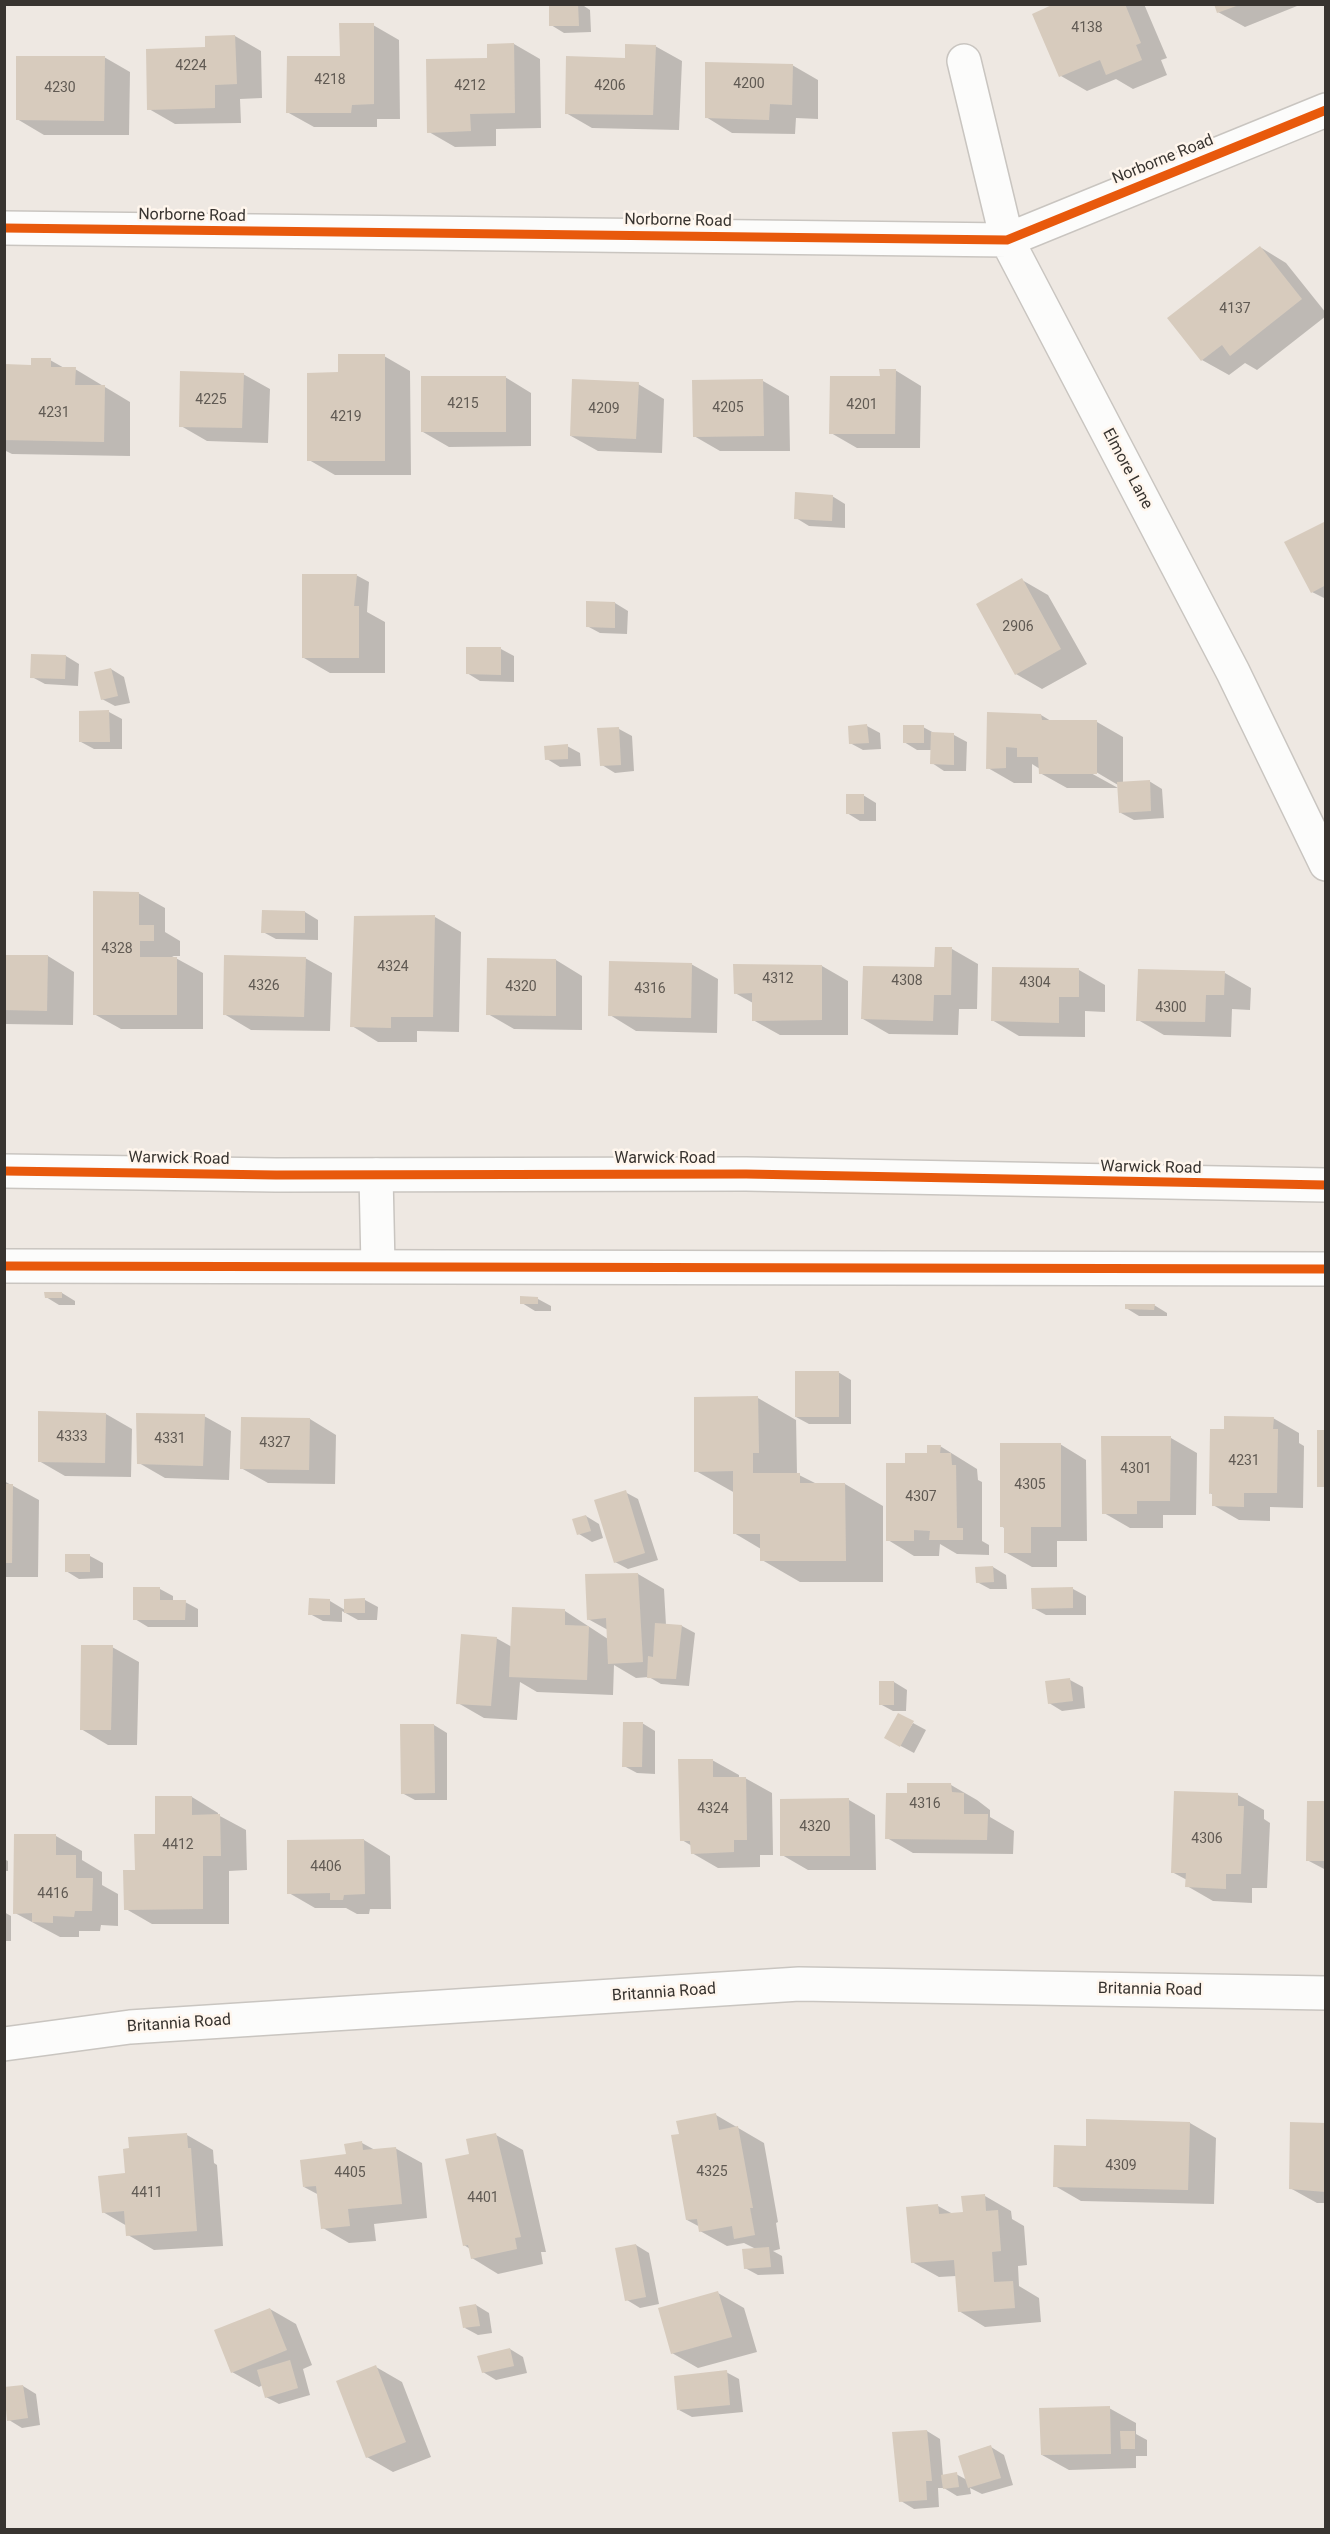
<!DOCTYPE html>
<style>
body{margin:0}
#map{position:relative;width:1330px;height:2534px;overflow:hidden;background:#eee8e2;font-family:Roboto,sans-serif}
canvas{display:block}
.frame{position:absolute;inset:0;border:6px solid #383430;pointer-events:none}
</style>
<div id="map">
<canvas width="1330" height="2534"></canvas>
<div class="frame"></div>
</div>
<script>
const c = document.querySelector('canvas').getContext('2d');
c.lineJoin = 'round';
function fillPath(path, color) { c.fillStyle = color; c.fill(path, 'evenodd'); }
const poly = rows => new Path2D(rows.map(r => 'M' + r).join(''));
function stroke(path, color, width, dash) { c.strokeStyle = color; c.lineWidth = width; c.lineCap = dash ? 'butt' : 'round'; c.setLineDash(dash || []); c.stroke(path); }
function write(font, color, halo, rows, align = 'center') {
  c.font = font + ' Roboto,sans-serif'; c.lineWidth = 5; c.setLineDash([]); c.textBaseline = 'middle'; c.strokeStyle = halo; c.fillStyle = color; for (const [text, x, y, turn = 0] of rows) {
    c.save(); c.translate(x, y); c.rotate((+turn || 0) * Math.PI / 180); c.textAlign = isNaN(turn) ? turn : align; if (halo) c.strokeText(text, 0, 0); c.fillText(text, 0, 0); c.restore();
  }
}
const shadow = poly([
 [551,4,581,4,590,10,591,32,564,33,551,25],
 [1058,4,1144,4,1167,58,1161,60,1167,75,1133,89,1116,79,1087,91,1061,76],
 [1216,4,1302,4,1245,27,1218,12],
 [373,25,399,40,400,119,377,119,377,127,314,127,287,112],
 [235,36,261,51,262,98,240,99,241,123,175,124,149,109],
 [514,44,540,59,541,128,496,129,496,146,455,147,429,132,488,59],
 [655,46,682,61,679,130,592,128,566,113,626,59],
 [104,57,130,72,129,135,44,135,17,119],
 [792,65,818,80,818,119,796,118,795,134,732,133,706,117],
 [1260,247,1286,263,1326,313,1326,316,1257,370,1245,363,1229,375,1202,360,1169,319],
 [384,356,410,371,411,475,335,475,309,460,340,374],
 [50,360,66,369,75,369,130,402,130,456,12,454,4,450,4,366,32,366],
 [895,370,921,386,920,448,857,448,831,433,881,378],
 [243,374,270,389,268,443,207,441,181,426],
 [505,377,531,393,531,446,449,447,423,432],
 [763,381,789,396,790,451,720,451,694,436],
 [638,384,664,399,662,453,598,451,571,436],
 [832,496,845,504,845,528,809,526,796,518],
 [1326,522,1326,599,1312,592],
 [356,575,369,582,367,612,385,622,385,673,330,673,304,658],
 [1022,580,1048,595,1087,664,1042,689,1016,674],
 [615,603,628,611,627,634,600,633,587,626],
 [468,649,501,649,514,656,514,682,480,681,467,673],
 [33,655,66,656,79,664,78,686,45,684,32,677],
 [111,669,124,677,130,703,115,706,102,699],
 [81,712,109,712,122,719,122,749,94,749,81,742],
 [989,714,1041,715,1051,721,1097,722,1123,737,1123,783,1149,781,1162,789,1164,818,1134,820,1121,813,1118,785,1091,769,1089,772,1118,788,1067,788,1040,773,1040,769,1032,764,1032,783,1014,783,988,768],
 [867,726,880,733,881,749,863,750,850,743],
 [923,727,936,734,954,735,967,742,966,771,944,771,932,763,932,750,917,750,904,742],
 [619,729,632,736,634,771,615,773,602,765],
 [567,746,580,753,581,766,560,767,547,759],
 [863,795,876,803,876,821,860,821,847,813],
 [138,893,165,908,165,932,180,941,180,956,172,956,203,973,203,1029,121,1029,94,1014],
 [263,912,305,912,318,920,318,940,276,939,263,932],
 [435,917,461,932,459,1032,417,1031,417,1042,378,1042,352,1026],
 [952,949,978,964,977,1009,959,1009,958,1035,889,1034,863,1019,936,969],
 [4,956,48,956,74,972,73,1025,4,1024],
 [305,958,332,973,330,1031,251,1030,224,1014],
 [556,960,582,976,582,1030,514,1029,488,1014],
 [691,964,718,979,717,1033,636,1031,610,1015],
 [822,966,848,981,848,1035,780,1035,753,1020,753,1003,735,993],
 [1079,970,1105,985,1105,1012,1085,1011,1085,1037,1019,1036,992,1020],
 [1225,973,1251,988,1250,1010,1232,1009,1231,1037,1164,1035,1138,1020],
 [62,1293,75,1301,75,1305,59,1305,46,1297],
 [538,1299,551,1306,551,1311,535,1311,522,1303],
 [1154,1305,1167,1313,1167,1316,1139,1316,1126,1308],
 [796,1372,838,1372,851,1380,851,1424,809,1424,796,1417,797,1474,817,1484,845,1484,883,1506,883,1582,800,1582,762,1560,761,1549,734,1533,735,1493,696,1471,695,1398,758,1398,796,1420],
 [106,1414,132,1429,131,1477,65,1476,39,1461],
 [204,1416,231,1431,229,1480,165,1478,139,1463],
 [242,1418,310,1419,336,1435,335,1484,268,1483,241,1468],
 [1273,1418,1299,1433,1299,1443,1304,1446,1303,1508,1270,1507,1270,1521,1239,1520,1213,1505,1214,1495,1210,1493,1225,1430],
 [1171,1438,1197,1453,1196,1515,1163,1515,1163,1528,1130,1528,1104,1513],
 [1060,1444,1086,1460,1087,1541,1057,1541,1057,1567,1032,1567,1005,1552,1006,1529,1001,1526],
 [940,1446,977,1469,978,1480,982,1482,982,1541,989,1545,989,1555,957,1554,940,1544,939,1556,914,1556,888,1540,906,1465],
 [4,1481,39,1500,38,1577,4,1577],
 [625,1492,638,1499,658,1560,628,1569,615,1562],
 [586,1516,599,1524,603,1538,592,1542,579,1534],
 [90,1556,103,1563,103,1578,79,1579,66,1571],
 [993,1567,1006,1575,1007,1589,990,1589,977,1582],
 [638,1574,664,1589,666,1625,682,1626,695,1633,689,1686,661,1684,649,1677,636,1678,614,1665,613,1695,537,1692,520,1682,517,1720,484,1718,458,1703,496,1638,512,1647,565,1611,608,1639,608,1630,588,1619],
 [160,1589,173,1596,173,1602,185,1602,198,1609,198,1627,148,1627,135,1619],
 [1073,1589,1086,1596,1086,1615,1046,1615,1033,1608],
 [365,1600,378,1607,377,1620,358,1620,342,1611,342,1622,323,1621,310,1614,330,1601,345,1610],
 [112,1647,139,1662,137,1745,108,1745,81,1729],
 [1070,1680,1083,1687,1085,1708,1062,1711,1049,1703],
 [881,1682,894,1682,907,1690,906,1711,893,1711,880,1704],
 [642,1723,655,1731,655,1774,637,1773,624,1766],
 [913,1723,926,1730,914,1753,899,1745],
 [434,1725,447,1733,447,1800,415,1800,402,1793],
 [712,1760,739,1775,739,1778,745,1778,772,1793,773,1855,760,1855,760,1867,718,1868,692,1853,692,1846,682,1840],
 [951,1785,977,1800,990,1810,990,1817,1014,1831,1013,1854,913,1853,887,1838,908,1795],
 [1238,1795,1264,1810,1264,1819,1270,1823,1267,1888,1252,1888,1252,1903,1213,1901,1187,1886,1187,1880,1172,1872],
 [192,1797,218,1813,218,1815,246,1830,247,1870,229,1871,229,1924,152,1924,126,1909,136,1871,157,1835],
 [849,1800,875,1815,876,1870,808,1870,782,1855],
 [1326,1803,1326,1870,1307,1860],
 [56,1836,82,1851,82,1860,102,1872,102,1885,118,1894,118,1926,101,1925,100,1931,79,1931,79,1937,60,1937,15,1913],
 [364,1840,390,1856,391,1909,370,1909,369,1914,357,1914,346,1908,315,1908,289,1893],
 [4,1859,8,1861,8,1871,4,1871],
 [4,1912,11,1916,11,1941,4,1941],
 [716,2115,764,2143,778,2222,776,2223,780,2249,773,2251,782,2256,784,2274,758,2275,745,2268,756,2249,744,2243,727,2246,700,2231,700,2227,687,2220,681,2135],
 [1190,2123,1216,2138,1214,2204,1081,2201,1055,2186,1087,2147],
 [1326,2124,1326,2203,1317,2203,1290,2188],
 [187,2135,213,2150,214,2163,217,2165,223,2246,154,2250,128,2235,127,2226,103,2212,127,2175],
 [496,2135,523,2150,546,2252,541,2252,543,2264,498,2274,472,2258,470,2249,464,2245,471,2155],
 [362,2143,375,2150,395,2148,422,2163,427,2218,374,2224,376,2241,349,2243,323,2228,319,2195,304,2187],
 [985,2196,1011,2211,1012,2219,1024,2226,1027,2265,1018,2266,1019,2286,1039,2298,1041,2322,985,2327,959,2311,956,2276,939,2277,912,2262,938,2206,953,2214,964,2213],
 [636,2245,649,2253,659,2304,640,2308,627,2300],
 [718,2293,744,2308,757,2352,698,2368,672,2353],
 [476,2305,489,2313,492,2333,478,2335,465,2328],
 [270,2309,296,2324,312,2365,303,2369,310,2395,279,2404,266,2397,263,2385,259,2387,232,2372],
 [510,2349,523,2357,527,2373,496,2380,483,2372],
 [376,2367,402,2382,431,2457,393,2472,367,2457],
 [726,2372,739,2379,743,2412,692,2417,679,2410],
 [23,2386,36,2394,40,2425,22,2428,9,2420],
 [1109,2408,1136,2423,1136,2434,1147,2440,1147,2456,1136,2456,1136,2468,1069,2470,1042,2455],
 [927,2431,940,2439,943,2476,956,2474,967,2480,991,2447,1004,2455,1013,2485,982,2494,970,2488,971,2494,957,2496,944,2488,938,2488,939,2507,914,2509,901,2501]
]);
const building = poly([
 [549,4,578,4,579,26,549,26],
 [1054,4,1125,4,1141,43,1136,45,1142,60,1106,75,1100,60,1059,77,1032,14],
 [1214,4,1239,4,1239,5,1217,13],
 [339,23,374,23,374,104,352,105,351,113,286,113,287,56,340,56],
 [235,35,237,84,215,85,215,108,147,110,146,49,205,47,205,36],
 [514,43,515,113,470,114,471,131,427,133,426,59,487,58,487,44],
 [625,44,656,45,653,115,565,114,566,56,625,58],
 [16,56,105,56,104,121,16,120],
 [705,62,793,64,792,105,770,104,769,120,705,118],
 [1260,246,1302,299,1230,356,1222,345,1201,361,1167,318],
 [338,354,385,354,385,461,307,461,307,373,338,372],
 [31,358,51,358,51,367,76,367,75,385,105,385,104,442,4,440,4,364,31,365],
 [879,369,896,369,895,434,829,434,830,376,880,376],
 [180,371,244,373,242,428,179,427],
 [421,376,506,376,506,432,421,432],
 [572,379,639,382,636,439,570,436],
 [763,379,764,436,693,437,692,380],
 [795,492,833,495,832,521,794,519],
 [1326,521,1326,585,1311,593,1284,542],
 [302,574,357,574,354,606,359,606,359,658,302,658],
 [1022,578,1061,649,1015,675,976,604],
 [586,601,615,602,615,628,586,627],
 [466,647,501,647,501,675,466,674],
 [31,654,66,655,65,679,30,678],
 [111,668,118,696,101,700,94,672],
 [109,710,110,742,79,742,79,711],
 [987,712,1041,714,1042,720,1097,720,1097,774,1039,774,1038,757,1017,757,1017,748,1006,747,1006,768,986,769],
 [867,724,869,743,849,744,848,726],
 [903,725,924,725,924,743,903,743],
 [619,727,621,765,600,766,597,728],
 [931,732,954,733,954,765,930,764],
 [568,744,568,759,545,760,544,746],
 [1150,780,1151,811,1119,813,1117,782],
 [846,794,864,794,864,814,846,814],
 [93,891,139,892,139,925,154,925,154,941,140,941,140,957,177,957,177,1015,93,1015],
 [262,910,305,911,305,933,261,933],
 [435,915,433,1017,391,1017,391,1028,350,1027,354,916],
 [935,947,952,947,951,995,934,995,933,1021,861,1019,863,966,934,967],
 [4,955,48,955,47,1011,4,1010],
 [224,955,306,957,304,1017,223,1015],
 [487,958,556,959,556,1016,486,1015],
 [609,961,692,963,691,1018,608,1016],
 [733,964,822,965,822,1020,752,1021,752,993,734,994],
 [992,967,1079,968,1079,997,1059,997,1059,1023,991,1021],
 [1138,969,1225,971,1224,995,1206,995,1205,1022,1136,1021],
 [44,1292,62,1292,62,1298,45,1298],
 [520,1296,538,1297,538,1304,520,1304],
 [1125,1304,1155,1304,1154,1310,1125,1309],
 [795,1371,839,1371,839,1417,795,1417],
 [758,1396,759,1453,753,1453,753,1473,800,1473,800,1483,845,1483,846,1561,760,1561,760,1534,733,1534,733,1471,694,1472,694,1397],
 [38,1411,106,1413,105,1463,38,1462],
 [136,1413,205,1414,203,1466,137,1464],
 [1224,1416,1274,1417,1273,1429,1278,1429,1277,1493,1244,1493,1244,1507,1212,1506,1212,1493,1209,1494,1210,1429,1224,1429],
 [241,1417,310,1418,309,1470,240,1469],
 [1317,1430,1326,1430,1326,1487,1317,1487],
 [1101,1436,1171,1436,1170,1501,1137,1501,1137,1514,1102,1514],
 [1000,1443,1061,1443,1061,1527,1031,1527,1031,1553,1004,1553,1004,1527,1000,1527],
 [927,1445,941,1445,940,1453,951,1453,952,1465,956,1465,957,1528,963,1528,963,1540,929,1540,930,1531,914,1530,914,1541,886,1541,886,1463,905,1463,905,1453,927,1453],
 [4,1484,13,1484,12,1563,4,1563],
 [626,1490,645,1553,614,1563,594,1500],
 [586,1515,591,1531,577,1535,572,1519],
 [65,1554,90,1554,90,1572,65,1572],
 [993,1566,994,1582,976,1583,975,1567],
 [638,1573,643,1662,608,1664,606,1618,587,1620,585,1574],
 [133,1587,160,1587,160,1600,186,1600,185,1620,133,1620],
 [1073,1587,1073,1608,1032,1609,1031,1588],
 [309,1598,330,1599,330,1615,308,1615],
 [365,1598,365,1613,344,1613,344,1599],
 [512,1607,565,1609,565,1625,589,1626,587,1680,509,1677],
 [655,1623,682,1625,676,1679,647,1678,648,1656,653,1657],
 [461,1634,497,1637,491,1706,456,1704],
 [81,1645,113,1645,111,1730,80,1730],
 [1070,1678,1073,1701,1048,1704,1045,1681],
 [879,1681,894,1681,894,1705,879,1705],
 [898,1713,914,1721,900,1747,884,1738],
 [623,1722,643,1722,642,1767,622,1767],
 [400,1724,434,1724,435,1793,401,1794],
 [678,1759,713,1759,713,1777,746,1777,747,1840,734,1840,734,1852,691,1854,690,1841,680,1841],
 [907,1783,951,1783,952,1792,964,1793,964,1814,988,1814,987,1840,885,1839,886,1793,907,1793],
 [1174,1791,1238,1793,1238,1806,1244,1806,1241,1874,1226,1874,1226,1889,1185,1887,1186,1873,1171,1873],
 [155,1796,192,1796,192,1815,220,1814,221,1856,203,1856,203,1909,124,1910,123,1870,135,1870,134,1834,155,1834],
 [849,1798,850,1856,780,1856,780,1799],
 [1307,1801,1326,1801,1326,1861,1306,1861],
 [14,1834,56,1834,56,1855,76,1855,76,1878,93,1878,92,1911,75,1911,74,1917,53,1916,53,1923,32,1922,32,1913,13,1914],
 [364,1839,365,1894,344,1895,343,1900,330,1900,330,1893,287,1894,287,1840],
 [716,2113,719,2130,738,2126,753,2208,750,2208,755,2235,734,2239,732,2226,699,2232,697,2219,686,2220,671,2135,679,2134,676,2121],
 [1086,2119,1190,2122,1188,2190,1053,2187,1054,2145,1086,2146],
 [1290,2122,1326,2123,1326,2192,1289,2189],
 [187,2133,188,2148,191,2148,197,2231,126,2236,124,2211,102,2213,98,2176,125,2173,123,2149,129,2148,128,2137],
 [496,2133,521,2237,515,2238,517,2249,471,2259,468,2245,463,2246,445,2159,469,2154,466,2139],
 [362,2141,363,2150,396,2147,402,2204,348,2209,350,2226,321,2229,316,2186,303,2187,300,2160,346,2154,344,2144],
 [985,2194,986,2211,998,2210,1001,2251,992,2252,994,2282,1013,2281,1015,2308,958,2312,954,2260,911,2263,906,2207,938,2204,939,2214,963,2212,961,2196],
 [636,2244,646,2297,625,2301,615,2248],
 [769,2247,771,2267,744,2269,742,2249],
 [718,2291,732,2337,671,2354,658,2308],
 [476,2304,480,2326,463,2328,459,2307],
 [270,2308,287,2350,231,2373,214,2330],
 [510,2348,514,2366,482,2373,477,2356],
 [290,2360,298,2388,265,2398,257,2370],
 [376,2365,406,2442,366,2458,336,2381],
 [727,2370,730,2405,677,2410,674,2376],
 [23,2385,28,2418,7,2421,4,2387],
 [1110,2406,1111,2454,1041,2455,1039,2408],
 [927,2430,932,2481,926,2481,927,2500,899,2502,892,2432],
 [1120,2431,1135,2431,1135,2449,1121,2449],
 [991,2445,1001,2478,968,2488,958,2456],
 [957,2472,959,2487,943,2489,941,2475]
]);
const minor = poly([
 [964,61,1007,240,1233,672,1326,864],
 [4,228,1007,240,1326,110],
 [376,1175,378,1266],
 [4,2044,130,2027,799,1984,1326,1993]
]);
const major = poly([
 [4,1171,276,1175,746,1174,1326,1185],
 [4,1266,1326,1269]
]);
const cycleway = poly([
 [4,228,1007,240,1326,110],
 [4,1171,276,1175,746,1174,1326,1185],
 [4,1266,1326,1269]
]);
const numberNames = [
 ["4138",1087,28],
 ["4224",191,66],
 ["4218",330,80],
 ["4200",749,84],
 ["4212",470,86],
 ["4206",610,86],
 ["4230",60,88],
 ["4137",1235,309],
 ["4225",211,400],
 ["4215",463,404],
 ["4201",862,405],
 ["4205",728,408],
 ["4209",604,409],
 ["4231",54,413],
 ["4219",346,417],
 ["2906",1018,627],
 ["4328",117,949],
 ["4324",393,967],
 ["4312",778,979],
 ["4308",907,981],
 ["4304",1035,983],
 ["4326",264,986],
 ["4320",521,987],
 ["4316",650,989],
 ["4300",1171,1008],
 ["4333",72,1437],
 ["4331",170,1439],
 ["4327",275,1443],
 ["4231",1244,1461],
 ["4301",1136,1469],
 ["4305",1030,1485],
 ["4307",921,1497],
 ["4316",925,1804],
 ["4324",713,1809],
 ["4320",815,1827],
 ["4306",1207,1839],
 ["4412",178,1845],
 ["4406",326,1867],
 ["4416",53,1894],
 ["4309",1121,2166],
 ["4325",712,2172],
 ["4405",350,2173],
 ["4411",147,2193],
 ["4401",483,2198]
];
const streetNames = [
 ["Norborne Road",1163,160,-22],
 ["Norborne Road",192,216,1],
 ["Norborne Road",678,221,1],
 ["Elmore Lane",1127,469,62],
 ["Warwick Road",179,1159,1],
 ["Warwick Road",665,1159],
 ["Warwick Road",1151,1168,1],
 ["Britannia Road",1150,1990,1],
 ["Britannia Road",664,1993,-4],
 ["Britannia Road",179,2024,-4]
];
fillPath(shadow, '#0003');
fillPath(building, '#d7cbbd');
stroke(minor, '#c9c5c0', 36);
stroke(major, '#c9c5c0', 36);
stroke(minor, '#fcfcfb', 33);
stroke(major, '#fcfcfb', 33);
stroke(cycleway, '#e8590c', 9);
write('14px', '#605a53', null, numberNames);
write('16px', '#383430', '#fff6ed', streetNames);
</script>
